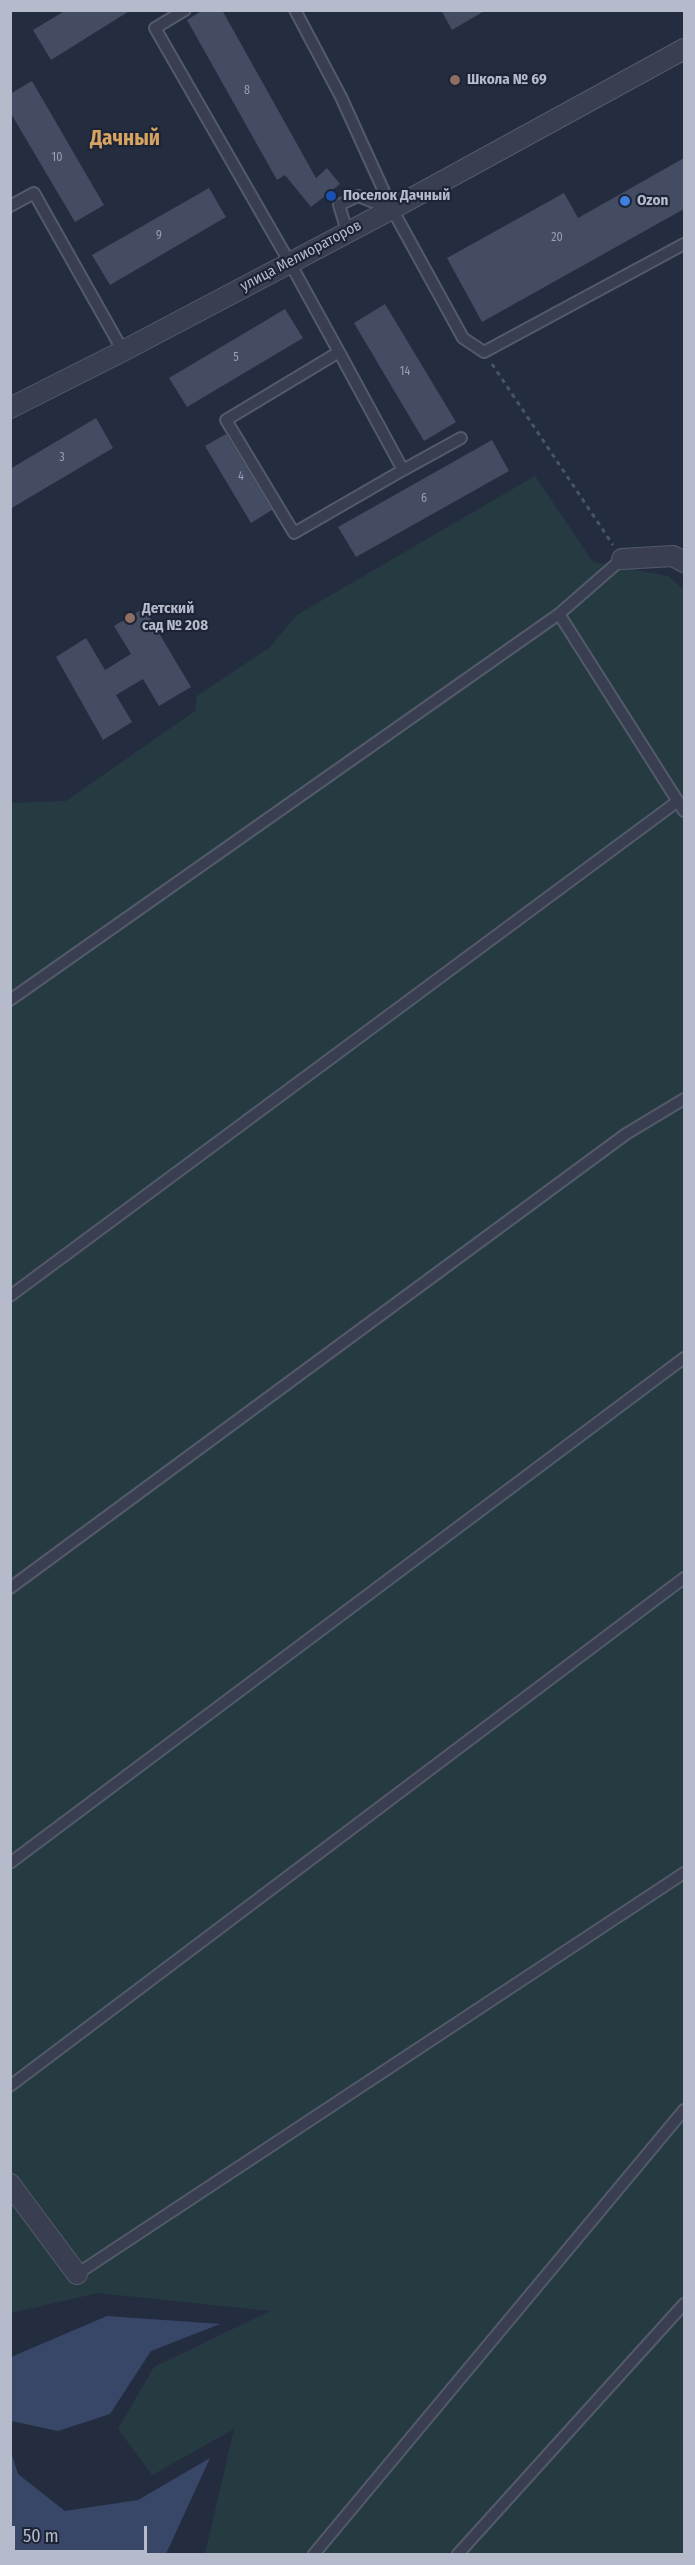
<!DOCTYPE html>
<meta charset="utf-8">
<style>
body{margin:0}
#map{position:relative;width:695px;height:2565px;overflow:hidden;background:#242d40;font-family:"Fira Sans Condensed",sans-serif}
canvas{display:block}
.frame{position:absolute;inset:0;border:12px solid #b5bbca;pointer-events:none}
.scale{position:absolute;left:12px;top:2526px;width:135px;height:27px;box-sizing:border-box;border:3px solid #b5bbca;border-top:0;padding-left:8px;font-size:18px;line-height:21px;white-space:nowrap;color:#b5bbca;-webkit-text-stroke:4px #1d2435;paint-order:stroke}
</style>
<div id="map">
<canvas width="695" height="2565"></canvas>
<div class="frame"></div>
<div class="scale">50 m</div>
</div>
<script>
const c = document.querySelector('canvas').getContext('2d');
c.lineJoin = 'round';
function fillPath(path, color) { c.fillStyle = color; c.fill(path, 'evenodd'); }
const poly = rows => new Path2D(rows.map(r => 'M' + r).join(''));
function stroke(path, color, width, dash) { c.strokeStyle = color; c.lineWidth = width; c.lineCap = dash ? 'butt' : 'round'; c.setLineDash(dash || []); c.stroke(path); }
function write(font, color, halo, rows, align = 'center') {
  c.font = font + ' "Fira Sans Condensed",sans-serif'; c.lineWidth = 4.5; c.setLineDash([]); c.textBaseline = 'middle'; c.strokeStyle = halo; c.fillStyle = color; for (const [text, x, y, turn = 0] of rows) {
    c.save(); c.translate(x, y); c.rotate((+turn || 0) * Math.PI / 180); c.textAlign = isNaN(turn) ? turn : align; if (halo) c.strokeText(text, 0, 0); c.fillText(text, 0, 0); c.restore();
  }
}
const green = poly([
 [535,476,593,562,668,576,684,590,684,2554,205,2554,234,2429,152,2475,118,2429,154,2367,270,2311,98,2293,11,2313,10,803,66,801,195,711,197,696,269,648,297,615]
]);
const water = poly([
 [107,2316,220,2324,151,2351,110,2414,58,2431,11,2421,11,2357],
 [10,2449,18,2474,65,2511,138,2500,210,2458,166,2554,11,2554]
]);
const building = poly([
 [66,10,131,10,51,60,33,30],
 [203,10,222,10,316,178,327,168,340,184,311,207,285,175,277,180,187,20],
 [441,10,486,10,452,30],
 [32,81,104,205,75,222,10,112,10,94],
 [684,158,684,209,482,322,447,258,564,193,578,218],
 [209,188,226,217,110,285,92,255],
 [385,304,456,422,424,441,354,323],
 [285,309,303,338,187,407,169,378],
 [96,418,113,448,10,509,10,469],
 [226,434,272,510,251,523,205,446],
 [492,440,509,471,356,557,338,527],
 [144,608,191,687,159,706,143,679,116,695,132,722,103,740,56,657,86,638,105,670,131,654,114,626]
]);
const path = poly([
 [492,364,613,545]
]);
const service = poly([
 [185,10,155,28,290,263,339,352,403,470,294,533,226,420,339,352],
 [295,10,341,97,392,209,463,338,484,352,684,244],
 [10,206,34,193,123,351],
 [347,231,339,205,358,196,391,209],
 [403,470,461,438],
 [559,614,684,811],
 [10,1000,559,614,622,559],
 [10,1296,678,801],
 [10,1588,626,1134,684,1099],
 [10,1863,684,1358],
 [10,2086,684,1578],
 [77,2274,684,1873],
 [314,2554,684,2110],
 [458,2554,684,2304]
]);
const minor = poly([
 [10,408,123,351,392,209,684,49],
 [622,559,673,556,684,562],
 [10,2184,77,2274]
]);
const markers = [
 [455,80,6,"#8d6e63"],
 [331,196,6,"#1a4fb4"],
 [625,201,6,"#3f7fe0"],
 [130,618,6,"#8d6e63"]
];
const numberNames = [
 ["8",247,91],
 ["10",57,158],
 ["9",159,236],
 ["20",557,238],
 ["5",236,358],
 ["14",405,372],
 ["3",62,458],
 ["4",241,477],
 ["6",424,499]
];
const poiNames = [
 ["Школа № 69",467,80],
 ["Поселок Дачный",343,196],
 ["Ozon",637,201],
 ["Детский",142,609],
 ["сад № 208",142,626]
];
const streetNames = [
 ["улица Мелиораторов",301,256,-28]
];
const districtNames = [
 ["Дачный",125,139]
];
fillPath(green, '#263b41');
fillPath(water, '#384667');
fillPath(building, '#434c62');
stroke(service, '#535a6a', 14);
stroke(minor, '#535a6a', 22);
stroke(path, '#45585e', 3, [4.5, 4.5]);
stroke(service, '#393f50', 10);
stroke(minor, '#393f50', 20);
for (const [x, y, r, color] of markers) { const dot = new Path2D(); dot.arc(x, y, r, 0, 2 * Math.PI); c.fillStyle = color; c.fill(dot); stroke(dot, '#1d2435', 2); }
write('12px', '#989fb0', null, numberNames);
write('bold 15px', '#b5bbca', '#1d2435', poiNames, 'left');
write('15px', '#b5bbca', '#1d2435', streetNames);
write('bold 21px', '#d7a363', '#1d2435', districtNames);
</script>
